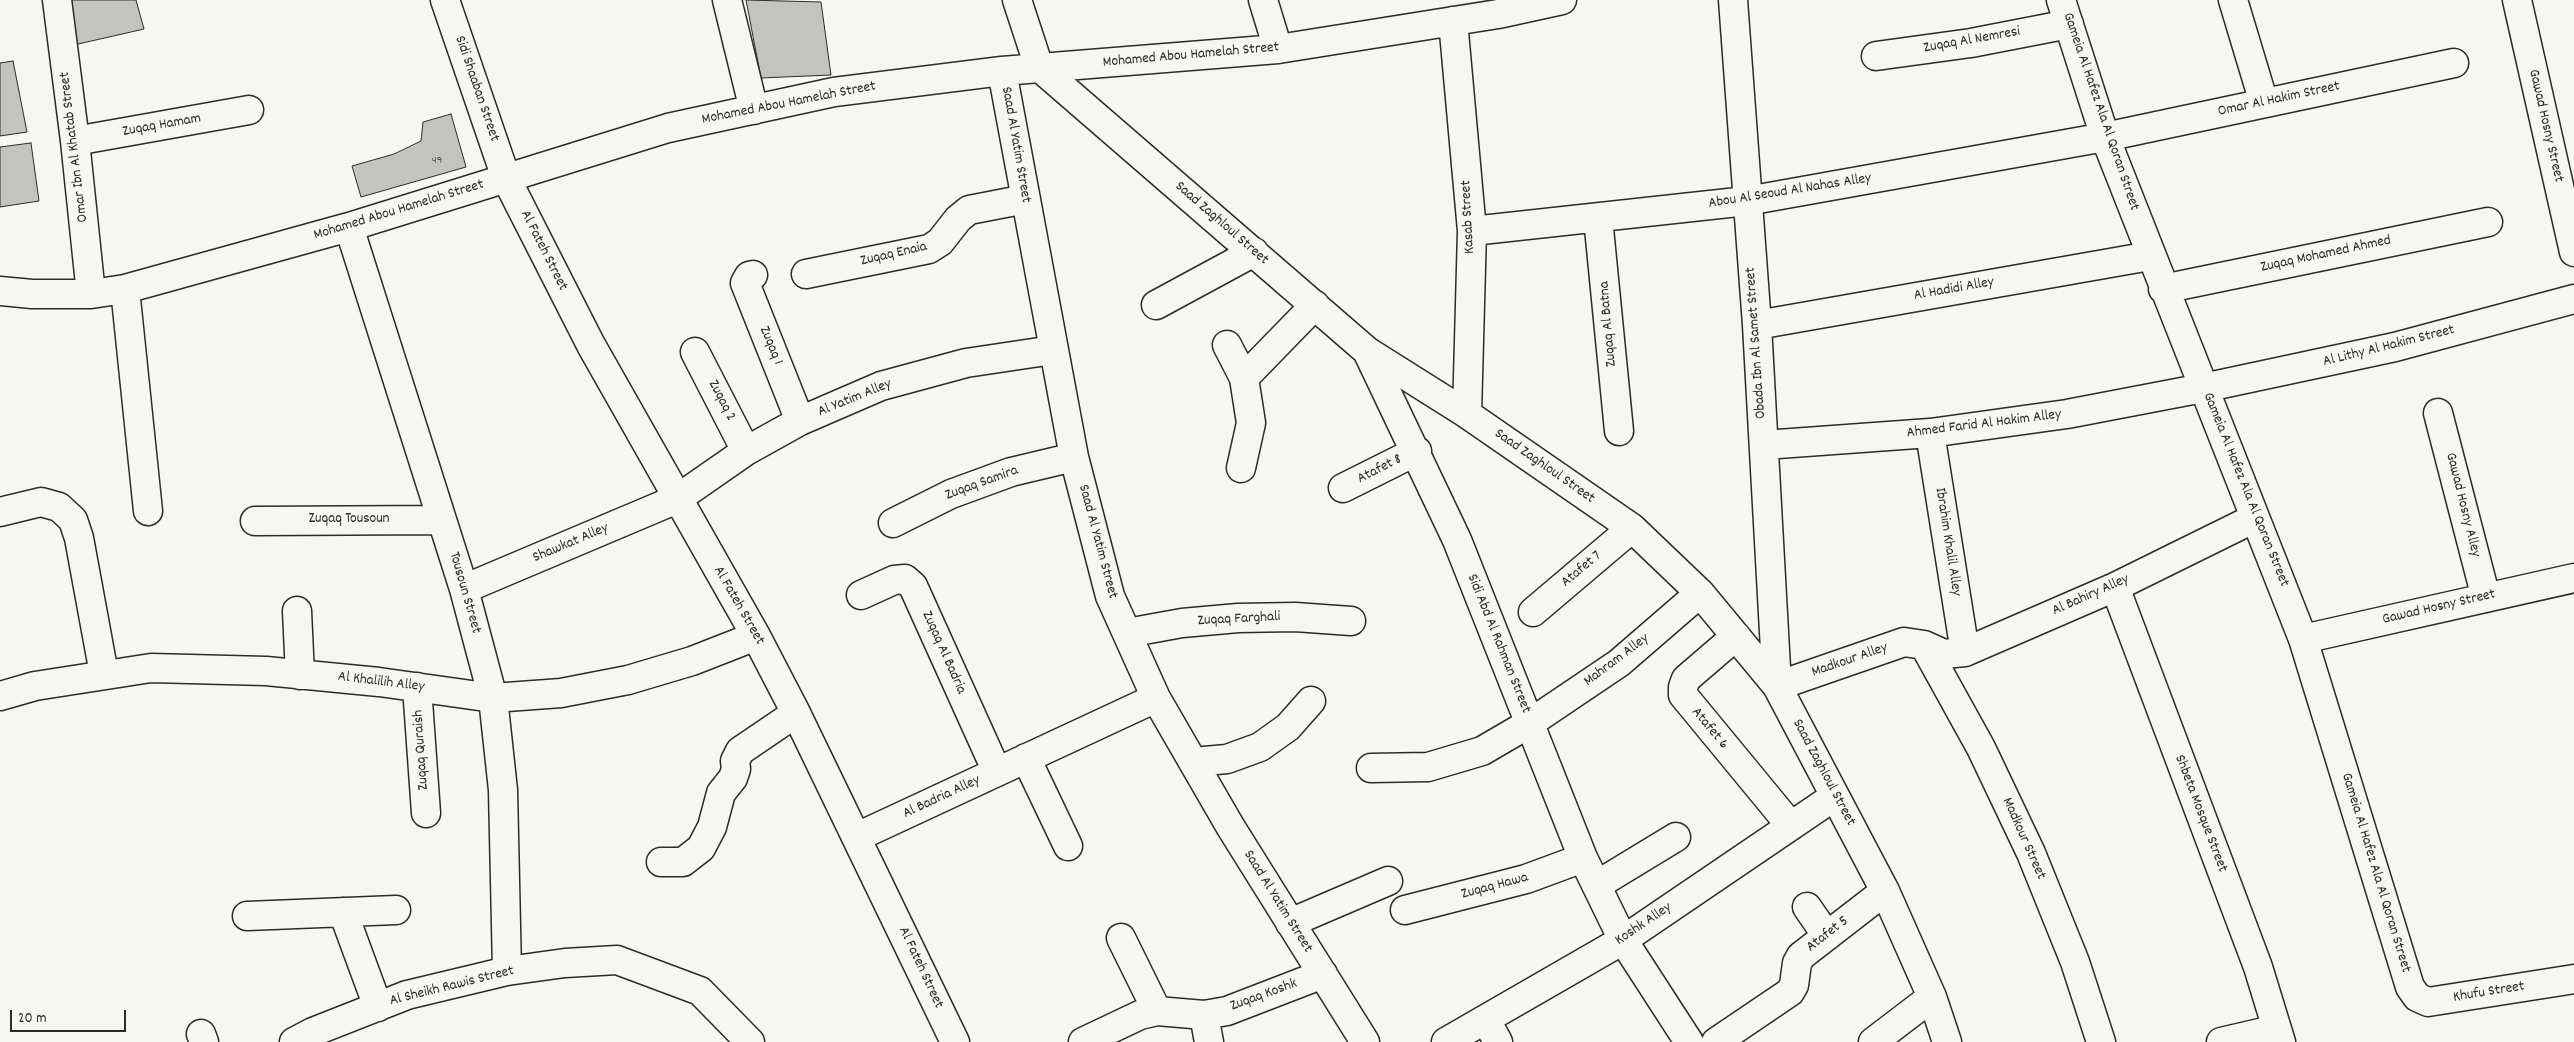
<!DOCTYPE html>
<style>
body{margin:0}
#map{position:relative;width:2574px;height:1042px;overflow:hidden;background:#f6f6f2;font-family:Dekko,sans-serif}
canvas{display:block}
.scale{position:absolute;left:10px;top:1010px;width:116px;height:22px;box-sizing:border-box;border:2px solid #2b2b2b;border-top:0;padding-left:6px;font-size:15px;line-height:18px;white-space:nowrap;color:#2b2b2b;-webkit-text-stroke:4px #f6f6f2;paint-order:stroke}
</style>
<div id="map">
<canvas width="2574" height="1042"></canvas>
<div class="scale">20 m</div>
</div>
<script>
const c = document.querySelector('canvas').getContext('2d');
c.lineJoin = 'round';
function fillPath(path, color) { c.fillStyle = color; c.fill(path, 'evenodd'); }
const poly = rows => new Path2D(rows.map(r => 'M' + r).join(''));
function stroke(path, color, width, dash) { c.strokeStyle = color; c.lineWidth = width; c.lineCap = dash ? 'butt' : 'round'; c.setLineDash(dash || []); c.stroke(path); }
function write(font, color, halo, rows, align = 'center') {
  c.font = font + ' Dekko,sans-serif'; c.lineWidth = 4; c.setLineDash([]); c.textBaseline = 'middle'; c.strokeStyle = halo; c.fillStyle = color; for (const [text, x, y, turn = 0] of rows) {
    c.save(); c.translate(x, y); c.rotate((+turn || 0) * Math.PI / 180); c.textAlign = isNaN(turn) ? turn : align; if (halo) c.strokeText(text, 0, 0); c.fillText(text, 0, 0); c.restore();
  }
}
const building = poly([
 [65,0,136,0,144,29,65,47,65,0],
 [746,0,821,2,831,75,761,78,746,0],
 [13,61,27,132,0,136,0,63,13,61],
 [451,114,466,167,361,197,352,166,394,154,421,141,423,122,451,114],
 [31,143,39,201,0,207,0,147,31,143]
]);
const minor = poly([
 [57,0,75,141,91,294],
 [445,0,506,178,591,345,756,636,796,713,955,1042],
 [727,0,754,110],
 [1017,0,1039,67,1367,351,1467,414,1632,528,1700,593,1777,686,1885,891,1932,997,1947,1042],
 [1263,0,1278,49],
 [1733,0,1757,325,1777,686,1904,642,1924,645,1944,654,1965,652,2115,587,2255,518],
 [2061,0,2105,137,2303,639,2410,987,2417,997,2428,1002,2574,979],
 [2233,0,2264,103],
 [2517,0,2574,252],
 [1453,21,1472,231,1467,414],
 [1876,56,1971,43,2069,24],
 [1002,71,1074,457,1110,596,1156,698,1230,826,1365,1042],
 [75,141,249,110],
 [1598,218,1619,431],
 [349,227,464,589,493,698,503,790,507,971],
 [1472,231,1747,201,2105,137,2454,63],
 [806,274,929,249,940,242,958,219,969,210,1026,199],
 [753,275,749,276,745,283,800,421],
 [125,289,148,511],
 [2163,289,2488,222],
 [0,291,32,294,91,294,125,289,349,227,668,128,834,92,1002,71,1278,49,1498,14,1562,0],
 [1156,305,1254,252],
 [1757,325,2150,256],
 [1227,345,1244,378,1251,423,1241,468],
 [1367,351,1457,540,1583,858,1623,940,1689,1042],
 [695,352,746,451],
 [1244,378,1315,305],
 [2438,413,2486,598],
 [1930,433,1965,652],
 [1764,445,1930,433,2067,414,2203,388,2395,347,2574,299],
 [1343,488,1417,451],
 [0,512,41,502,59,507,73,520,79,538,104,674],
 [255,521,442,520],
 [893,523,951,494,1011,472,1074,457],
 [2115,587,2258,967,2281,1042],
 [464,589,677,499,746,451,800,421,881,386,966,363,1053,350],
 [861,595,894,580,905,579,913,586,997,772],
 [297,611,300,675],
 [1533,612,1632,528],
 [1127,633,1182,623,1238,618,1295,617,1351,621],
 [1736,636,1686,679,1683,687,1683,695,1791,826],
 [2303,639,2574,578],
 [1924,645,1981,748,2031,853,2075,962,2101,1042],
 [417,687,426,813],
 [0,696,35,686,151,668,266,671,379,682,493,698,561,693,628,680,692,661,756,636],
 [1026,758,1068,846],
 [1193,762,1227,759,1260,747,1288,727,1311,701],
 [1371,768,1428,767,1482,751,1530,723,1619,663,1700,593],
 [857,837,1156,698],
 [661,862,683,862,701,848,712,827,721,793,733,778,736,769,735,761,740,751,796,713],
 [1597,885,1676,837],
 [1807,907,1827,936],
 [1405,910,1526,879,1583,858],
 [343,912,378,1007],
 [247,916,396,910],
 [1290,923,1388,881],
 [1121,938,1157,1011],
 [1204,1015,1209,1042],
 [1486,1020,1498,1042],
 [201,1034,204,1042],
 [294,1042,313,1032,407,995,507,971,565,963,617,960,700,991,750,1042],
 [1083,1042,1140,1015,1157,1011,1204,1015,1227,1011,1323,974],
 [1446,1042,1623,940,1835,796],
 [1716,1042,1790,992,1794,985,1797,963,1801,956,1885,891],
 [1873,1042,1932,997],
 [2221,1042,2277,1029]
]);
const numberNames = [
 ["49",437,161]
];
const streetNames = [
 ["Zuqaq Al Nemresi",1972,41,-10],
 ["Mohamed Abou Hamelah Street",1191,56,-5],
 ["Sidi Shaaban Street",476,89,71],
 ["Omar Al Hakim Street",2279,100,-12],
 ["Mohamed Abou Hamelah Street",789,104,-11],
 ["Gameia Al Hafez Ala Al Qoran Street",2100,112,71],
 ["Zuqaq Hamam",162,126,-10],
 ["Gawad Hosny Street",2545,126,77],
 ["Saad Al Yatim Street",1015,145,80],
 ["Omar Ibn Al Khatab Street",75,147,-97],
 ["Abou Al Seoud Al Nahas Alley",1790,192,-9],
 ["Mohamed Abou Hamelah Street",399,211,-17],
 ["Kasab Street",1469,217,-93],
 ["Saad Zaghloul Street",1221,224,41],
 ["Al Fateh Street",543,251,63],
 ["Zuqaq Enaia",894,255,-13],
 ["Zuqaq Mohamed Ahmed",2326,255,-12],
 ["Al Hadidi Alley",1954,290,-10],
 ["Zuqaq Al Batna",1609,324,-95],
 ["Obada Ibn Al Samet Street",1757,343,-94],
 ["Zuqaq 1",770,346,68],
 ["Al Lithy Al Hakim Street",2389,347,-14],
 ["Al Yatim Alley",855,399,-22],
 ["Zuqaq 2",721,401,63],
 ["Ahmed Farid Al Hakim Alley",1984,425,-7],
 ["Saad Zaghloul Street",1544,467,35],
 ["Atafet 8",1380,470,-27],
 ["Zuqaq Samira",982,484,-20],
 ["Gameia Al Hafez Ala Al Qoran Street",2245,490,68],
 ["Gawad Hosny Alley",2462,505,76],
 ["Zuqaq Tousoun",349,520],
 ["Saad Al Yatim Street",1097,542,75],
 ["Ibrahim Khalil Alley",1947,542,81],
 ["Shawkat Alley",571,544,-23],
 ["Atafet 7",1582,570,-40],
 ["Tousoun Street",464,593,74],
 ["Al Bahiry Alley",2091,596,-24],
 ["Al Fateh Street",738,606,60],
 ["Gawad Hosny Street",2439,608,-13],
 ["Zuqaq Farghali",1239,620,-3],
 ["Sidi Abd Al Rahman Street",1498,644,68],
 ["Zuqaq Al Badria",943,653,66],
 ["Mahram Alley",1617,661,-37],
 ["Madkour Alley",1850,661,-19],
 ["Al Khalilih Alley",381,683,7],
 ["Atafet 6",1709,729,50],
 ["Zuqaq Quraish",422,750,-94],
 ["Saad Zaghloul Street",1823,773,62],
 ["Al Badria Alley",942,798,-25],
 ["Shbeta Mosque Street",2200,814,69],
 ["Madkour Street",2023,839,66],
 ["Gameia Al Hafez Ala Al Qoran Street",2375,873,73],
 ["Zuqaq Hawa",1495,887,-15],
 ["Saad Al Yatim Street",1277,902,58],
 ["Koshk Alley",1644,925,-34],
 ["Atafet 5",1828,935,-38],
 ["Al Fateh Street",920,968,65],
 ["Al Sheikh Rawis Street",452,987,-14],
 ["Khufu Street",2489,993,-9],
 ["Zuqaq Koshk",1264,996,-20]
];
fillPath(building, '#c3c3c0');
stroke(building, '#2b2b2b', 1);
stroke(minor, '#2b2b2b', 31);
stroke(minor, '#f6f6f2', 28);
write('12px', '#515150', null, numberNames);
write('15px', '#2b2b2b', '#f6f6f2', streetNames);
</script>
